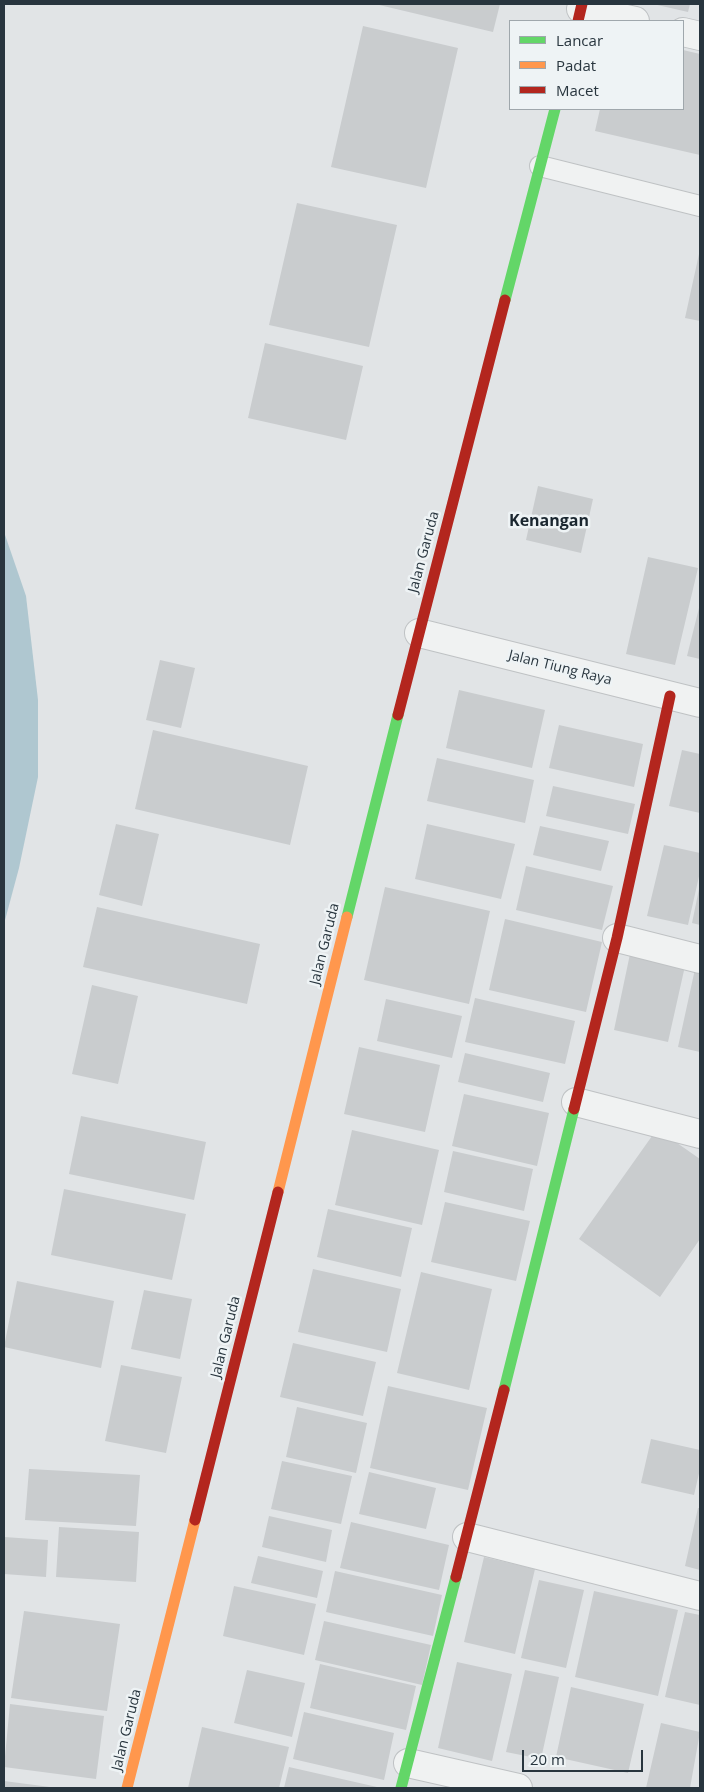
<!DOCTYPE html>
<style>
body{margin:0}
#map{position:relative;width:704px;height:1792px;overflow:hidden;background:#e1e4e6;font-family:"Open Sans",sans-serif}
canvas{display:block}
.frame{position:absolute;inset:0;border:5px solid #28353e;pointer-events:none}
.legend{position:absolute;left:509px;top:20px;width:175px;height:90px;box-sizing:border-box;background:#eef3f5;border:1px solid #9fa7ac;margin:0;padding:6px 9px;list-style:none;font-size:15px;color:#28353e}
.legend li{display:flex;align-items:center;gap:10px;height:25px}
.legend b{width:25px;border:1px solid #9fa7ac}
.scale{position:absolute;left:522px;top:1750px;width:121px;height:22px;box-sizing:border-box;border:2px solid #28353e;border-top:0;padding-left:6px;font-size:15px;line-height:18px;white-space:nowrap;color:#28353e;-webkit-text-stroke:4px #eef3f5;paint-order:stroke}
</style>
<div id="map">
<canvas width="704" height="1792"></canvas>
<div class="frame"></div>
<ul class="legend">
<li><b style="height:6px;background:#63d668"></b>Lancar</li>
<li><b style="height:6px;background:#ff974d"></b>Padat</li>
<li><b style="height:6px;background:#b3261e"></b>Macet</li>
</ul>
<div class="scale">20 m</div>
</div>
<script>
const c = document.querySelector('canvas').getContext('2d');
c.lineJoin = 'round';
function fillPath(path, color) { c.fillStyle = color; c.fill(path, 'evenodd'); }
const poly = rows => new Path2D(rows.map(r => 'M' + r).join(''));
function stroke(path, color, width, dash) { c.strokeStyle = color; c.lineWidth = width; c.lineCap = dash ? 'butt' : 'round'; c.setLineDash(dash || []); c.stroke(path); }
function write(font, color, halo, rows, align = 'center') {
  c.font = font + ' "Open Sans",sans-serif'; c.lineWidth = 5; c.setLineDash([]); c.textBaseline = 'middle'; c.strokeStyle = halo; c.fillStyle = color; for (const [text, x, y, turn = 0] of rows) {
    c.save(); c.translate(x, y); c.rotate((+turn || 0) * Math.PI / 180); c.textAlign = isNaN(turn) ? turn : align; if (halo) c.strokeText(text, 0, 0); c.fillText(text, 0, 0); c.restore();
  }
}
const water = poly([
 [4,532,26,596,38,700,38,777,19,868,4,924]
]);
const building = poly([
 [375,4,500,4,493,32],
 [653,4,690,4,688,12],
 [363,26,458,48,426,188,331,167],
 [683,50,700,54,700,155,595,131,600,109,683,109],
 [297,203,397,225,369,347,269,325],
 [699,254,700,254,700,321,685,318],
 [265,343,363,366,346,440,248,418],
 [538,486,593,499,581,553,526,540],
 [648,557,698,568,675,665,626,654],
 [700,604,700,659,687,656],
 [160,660,195,668,181,728,146,720],
 [459,690,545,710,532,768,446,748],
 [559,725,643,744,634,787,549,768],
 [153,730,308,766,290,845,135,809],
 [682,750,700,754,700,813,669,806],
 [437,758,534,780,525,823,427,801],
 [553,786,635,804,628,834,546,816],
 [116,824,159,834,142,906,99,895],
 [427,824,515,844,501,899,415,879],
 [540,826,609,841,601,871,533,855],
 [664,845,700,853,700,872,688,925,647,916],
 [526,866,613,886,602,930,516,910],
 [385,887,490,911,469,1004,364,980],
 [699,889,700,890,700,925,692,923],
 [97,907,260,944,247,1004,83,967],
 [505,919,602,942,586,1012,489,990],
 [630,954,685,966,668,1042,614,1030],
 [695,969,700,970,700,1052,678,1047],
 [92,985,138,996,118,1084,72,1074],
 [475,998,575,1021,565,1064,465,1042],
 [386,999,462,1016,452,1058,377,1041],
 [359,1047,440,1065,425,1132,344,1114],
 [465,1053,550,1073,543,1102,458,1082],
 [464,1094,549,1113,537,1166,452,1146],
 [81,1116,206,1142,194,1200,69,1174],
 [657,1129,700,1159,700,1239,660,1297,579,1239],
 [352,1130,439,1150,422,1225,335,1205],
 [453,1151,533,1169,524,1211,444,1192],
 [64,1189,186,1214,172,1280,51,1255],
 [445,1202,530,1221,516,1281,431,1262],
 [328,1209,412,1228,401,1277,317,1257],
 [313,1269,401,1289,387,1352,298,1332],
 [421,1272,492,1289,469,1390,397,1373],
 [17,1281,114,1301,101,1368,4,1347],
 [144,1290,192,1299,180,1359,131,1349],
 [293,1343,376,1362,363,1416,280,1397],
 [121,1365,182,1377,166,1453,105,1441],
 [388,1386,487,1408,468,1490,370,1468],
 [297,1407,367,1423,356,1473,286,1457],
 [651,1439,700,1450,700,1469,694,1495,641,1483],
 [282,1461,352,1476,341,1524,271,1509],
 [29,1469,140,1475,136,1526,25,1520],
 [369,1472,436,1488,426,1529,359,1514],
 [698,1508,700,1508,700,1570,685,1566],
 [269,1516,332,1530,326,1562,262,1547],
 [351,1522,449,1545,439,1590,340,1568],
 [59,1527,139,1532,136,1582,56,1577],
 [4,1537,48,1540,46,1577,4,1574],
 [258,1556,323,1571,317,1598,251,1583],
 [484,1557,535,1569,515,1654,464,1642],
 [335,1571,442,1595,433,1636,326,1612],
 [539,1580,584,1590,566,1668,521,1658],
 [234,1586,316,1604,304,1655,223,1636],
 [594,1591,678,1610,658,1696,575,1677],
 [24,1611,120,1624,107,1711,11,1698],
 [685,1612,700,1615,700,1705,665,1697],
 [324,1621,431,1645,422,1685,315,1660],
 [457,1662,512,1674,492,1761,438,1748],
 [320,1664,416,1686,406,1730,310,1708],
 [247,1670,305,1683,292,1737,234,1723],
 [525,1670,559,1677,541,1759,506,1752],
 [571,1687,644,1704,628,1773,556,1757],
 [10,1704,104,1716,96,1779,4,1767],
 [304,1712,394,1733,384,1780,293,1759],
 [661,1723,700,1732,690,1788,646,1788],
 [202,1727,289,1747,279,1788,188,1788],
 [289,1767,377,1787,377,1788,284,1788],
 [4,1781,50,1787,50,1788,4,1788]
]);
const lane = poly([
 [540,166,700,206]
]);
const street = poly([
 [581,9,635,21],
 [683,32,700,36],
 [419,633,700,703],
 [617,938,700,959],
 [576,1102,700,1134],
 [467,1537,700,1596],
 [408,1763,518,1788]
]);
const fast = poly([
 [505,300,555,109],
 [347,917,398,715],
 [504,1390,574,1109],
 [401,1788,456,1577]
]);
const slow = poly([
 [278,1192,347,917],
 [127,1788,195,1520]
]);
const jam = poly([
 [578,21,582,4],
 [398,715,505,300],
 [574,1109,617,938,670,696],
 [195,1520,278,1192],
 [456,1577,504,1390]
]);
const streetNames = [
 ["Jalan Garuda",424,552,-75],
 ["Jalan Tiung Raya",560,668,14],
 ["Jalan Garuda",325,944,-76],
 ["Jalan Garuda",226,1337,-76],
 ["Jalan Garuda",127,1730,-76]
];
const quarterNames = [
 ["Kenangan",549,521]
];
fillPath(water, '#afc7d0');
fillPath(building, '#c9ccce');
stroke(lane, '#bfc2c4', 22);
stroke(street, '#bfc2c4', 30);
stroke(lane, '#f0f2f2', 20);
stroke(street, '#f0f2f2', 28);
stroke(fast, '#63d668', 11);
stroke(slow, '#ff974d', 11);
stroke(jam, '#b3261e', 11);
write('14px', '#28353e', '#eef3f5', streetNames);
write('bold 16px', '#1a262f', '#eef3f5', quarterNames);
</script>
